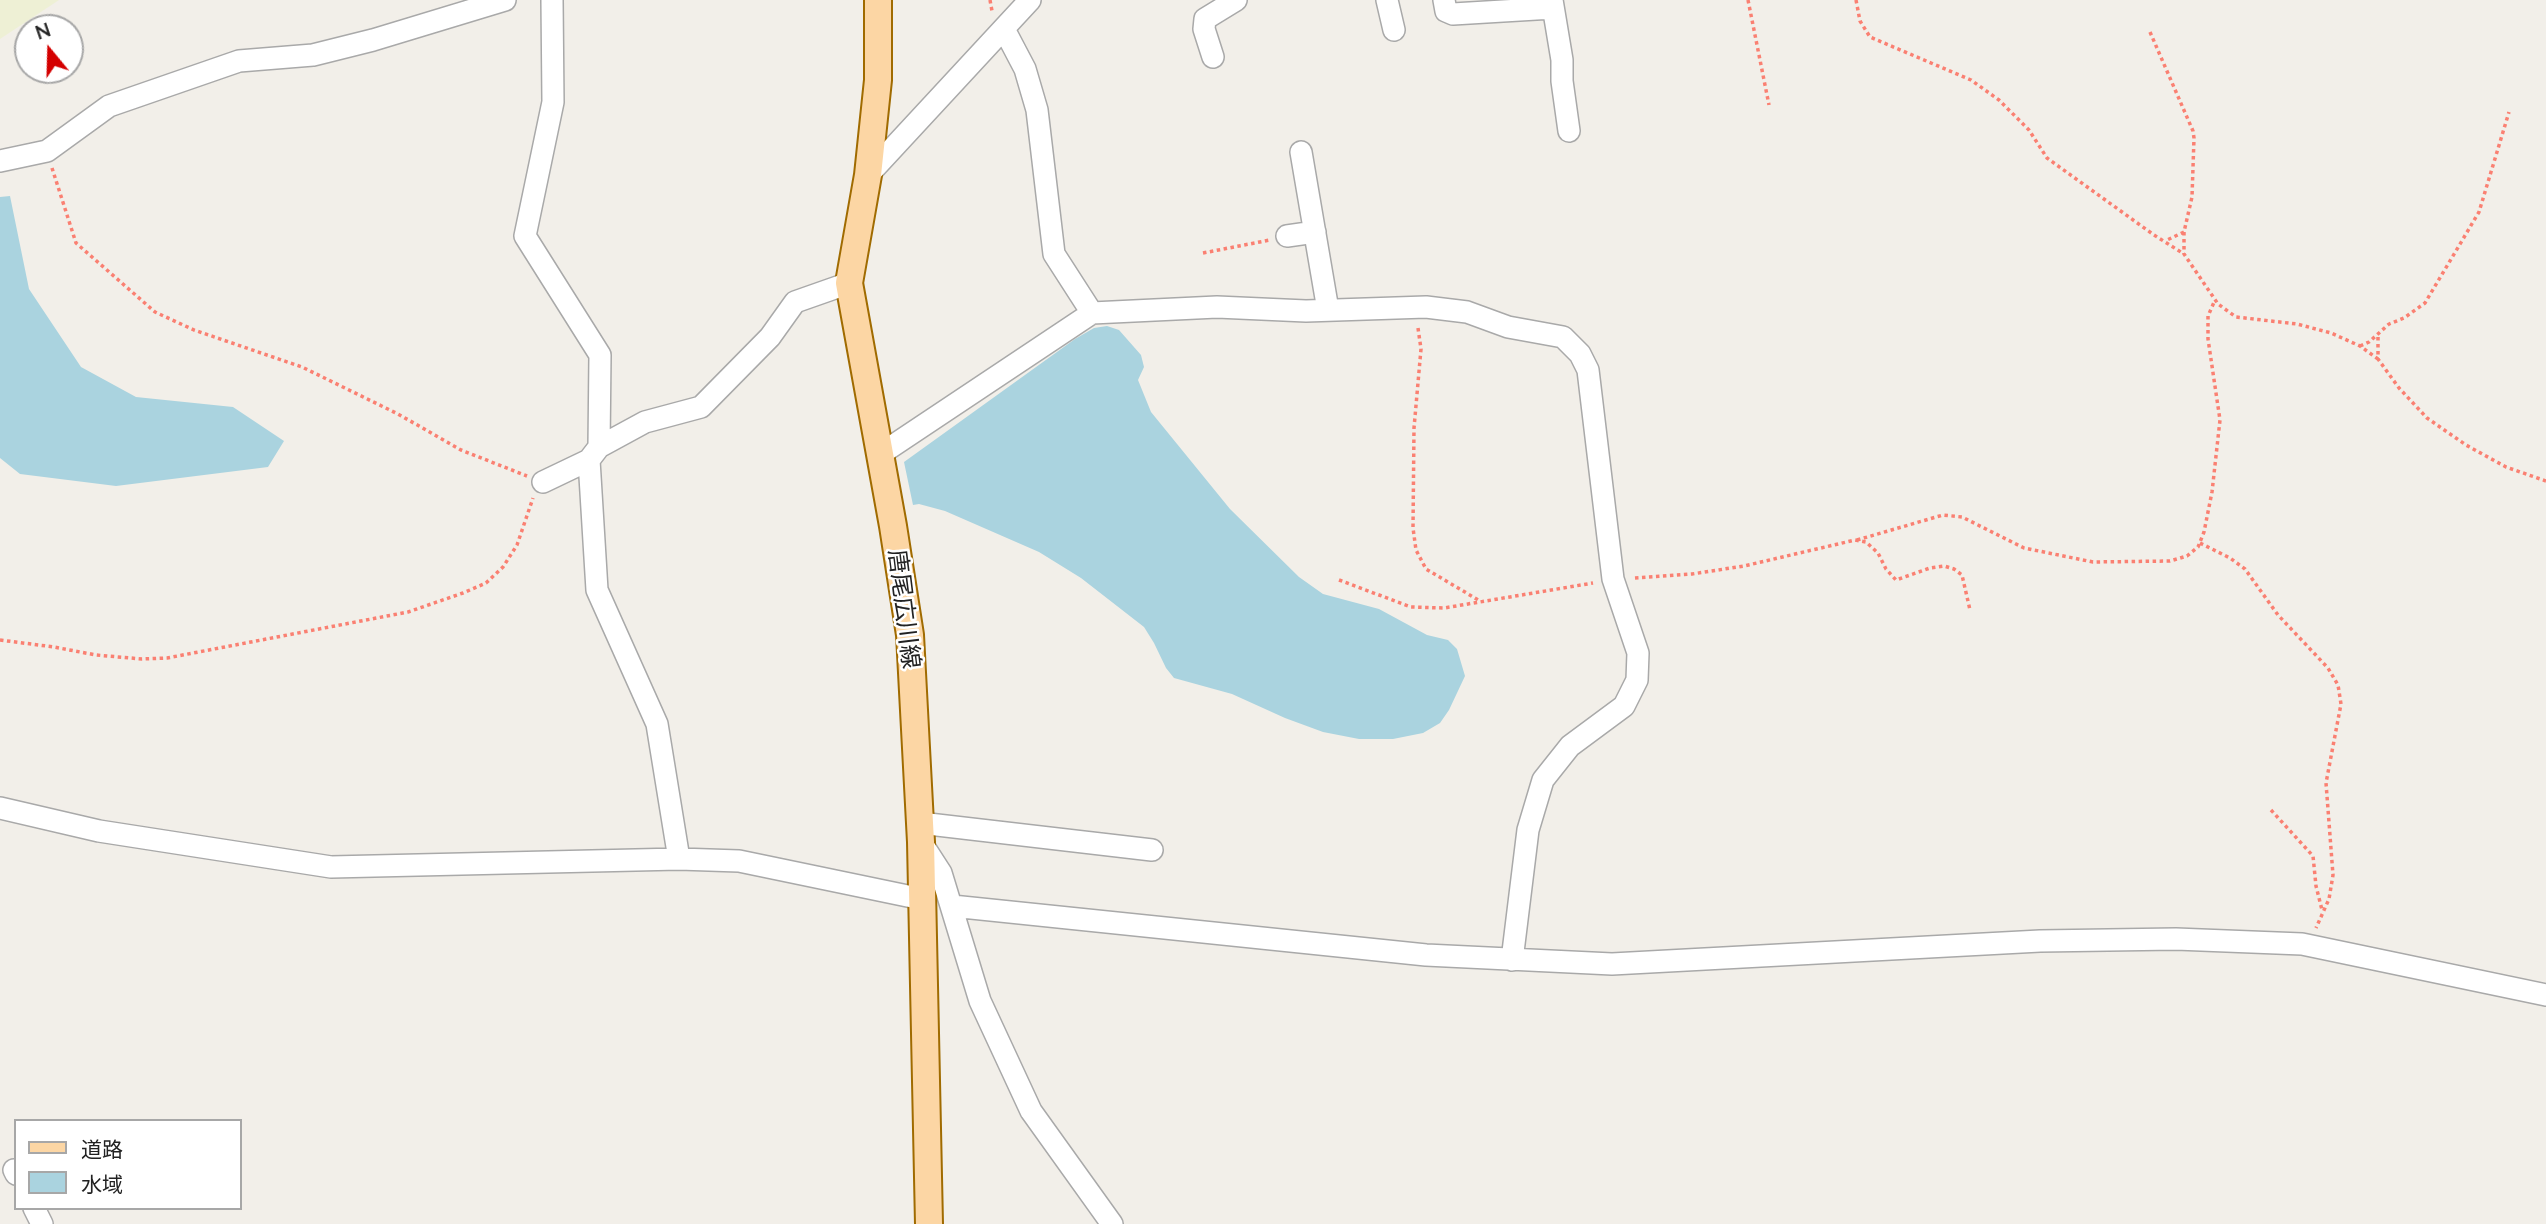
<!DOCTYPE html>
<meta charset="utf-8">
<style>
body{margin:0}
#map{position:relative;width:2546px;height:1224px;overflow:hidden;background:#f2efe9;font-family:Lato,"Noto Sans JP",sans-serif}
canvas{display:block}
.legend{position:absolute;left:14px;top:1119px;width:228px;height:91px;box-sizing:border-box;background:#fff;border:2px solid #a7a7a7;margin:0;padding:9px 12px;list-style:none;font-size:21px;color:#222}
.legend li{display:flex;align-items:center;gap:14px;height:35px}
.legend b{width:35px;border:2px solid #a7a7a7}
.north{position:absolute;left:14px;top:14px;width:70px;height:70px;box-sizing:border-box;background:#fff;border:2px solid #a7a7a7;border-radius:50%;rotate:341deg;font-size:19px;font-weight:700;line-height:28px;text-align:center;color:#222}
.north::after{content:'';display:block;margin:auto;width:24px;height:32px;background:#d40000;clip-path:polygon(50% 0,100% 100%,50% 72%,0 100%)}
</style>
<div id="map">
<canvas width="2546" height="1224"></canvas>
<ul class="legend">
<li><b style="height:9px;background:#fcd6a4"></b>道路</li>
<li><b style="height:19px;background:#aad3df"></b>水域</li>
</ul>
<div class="north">N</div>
</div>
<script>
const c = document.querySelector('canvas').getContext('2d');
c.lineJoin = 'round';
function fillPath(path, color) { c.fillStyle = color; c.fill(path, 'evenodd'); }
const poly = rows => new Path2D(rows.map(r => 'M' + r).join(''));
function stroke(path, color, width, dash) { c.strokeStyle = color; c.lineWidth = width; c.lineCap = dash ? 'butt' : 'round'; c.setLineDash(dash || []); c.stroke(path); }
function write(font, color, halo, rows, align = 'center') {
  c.font = font + ' Lato,"Noto Sans JP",sans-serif'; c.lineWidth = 5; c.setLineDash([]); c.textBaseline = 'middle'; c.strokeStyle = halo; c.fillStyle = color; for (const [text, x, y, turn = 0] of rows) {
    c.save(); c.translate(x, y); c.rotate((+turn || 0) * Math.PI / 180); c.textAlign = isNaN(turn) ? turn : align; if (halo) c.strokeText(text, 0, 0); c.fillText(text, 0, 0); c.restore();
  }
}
const farmland = poly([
 [0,0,59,0,0,39]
]);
const water = poly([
 [10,196,29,289,81,367,136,397,233,407,284,441,268,467,116,486,20,474,0,458,0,197],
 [1107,326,1119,330,1141,355,1144,367,1138,380,1151,412,1230,509,1299,577,1323,594,1379,609,1427,635,1448,640,1457,649,1465,676,1449,710,1440,723,1423,733,1393,739,1359,739,1323,732,1285,718,1232,694,1174,678,1166,668,1154,643,1144,627,1081,578,1039,552,945,511,919,504,913,505,904,462,1075,339,1094,328]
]);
const path = poly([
 [990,0,992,11],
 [1748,0,1769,105],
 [1856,0,1860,21,1870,37,1971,80,1999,100,2029,130,2047,158,2154,235,2184,254],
 [2150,32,2193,131,2194,138,2192,197,2184,232,2165,241],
 [52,168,76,243,155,312,194,330,302,367,398,414,461,450,527,476],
 [2184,232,2184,254,2218,304,2236,317,2297,324,2331,333,2360,346,2378,359],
 [1203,253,1270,240],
 [1418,328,1421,349,1414,428,1413,528,1416,550,1426,569,1480,601],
 [2378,337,2378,359,2399,388,2427,418,2466,445,2506,467,2546,481],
 [2360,346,2369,342,2389,324,2404,318,2425,303,2479,212,2509,112],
 [1857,540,1943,515,1962,517,2024,548,2093,562,2170,561,2187,556,2198,547,2204,532,2212,492,2220,420,2208,339,2208,316,2215,300],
 [2200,543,2230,558,2245,569,2278,615,2328,668,2338,685,2341,704,2326,783,2333,875,2329,899,2316,928],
 [1635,578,1692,574,1744,566,1855,540,1866,542,1878,553,1886,569,1896,580,1930,568,1944,566,1954,569,1962,575,1970,610],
 [1339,580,1411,607,1444,608,1593,583],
 [0,640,54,647,96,655,142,659,167,658,408,612,463,593,486,583,503,567,517,545,533,498],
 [2271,810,2313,856,2316,886,2322,910]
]);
const minor = poly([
 [552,0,553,102,525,236,600,355,599,447],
 [1387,0,1394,30],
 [1444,0,1446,11,1453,14,1553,8],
 [1552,0,1562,60,1562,81,1569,131],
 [1004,29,1025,69,1037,110,1054,254,1092,313],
 [1213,57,1204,29,1205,19,1236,0],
 [1301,152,1328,310],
 [0,161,47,151,109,106,239,61,313,55,373,40,505,0],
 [868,175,1030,0],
 [1287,236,1315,232],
 [879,455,1092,313,1217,307,1306,311,1426,307,1467,312,1508,327,1563,337,1580,354,1588,370,1613,579,1638,653,1637,680,1624,706,1570,746,1543,780,1528,830,1512,960],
 [589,460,597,590,657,724,679,859],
 [543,482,589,460,599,447,645,422,701,407,770,337,795,302,849,283],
 [0,808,99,831,331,867,679,859,739,861,922,899],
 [920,823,1152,850],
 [921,842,941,873,980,1001,1031,1111,1112,1224],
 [952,906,1426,955,1612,964,2040,941,2176,939,2302,944,2546,995],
 [14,1170,16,1174],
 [34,1208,42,1224]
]);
const major = poly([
 [878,0,878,80,868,175,849,283,893,526,910,635,921,842,929,1224]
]);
const streetNames = [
 ["唐尾広川線",904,609,83]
];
fillPath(farmland, '#eef0d5');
fillPath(water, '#aad3df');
stroke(minor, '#a9a9a9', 24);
stroke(major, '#a06b00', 30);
stroke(path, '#fa8072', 3.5, [3.5, 3.5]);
stroke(minor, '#fff', 21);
stroke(major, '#fcd6a4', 26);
write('24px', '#222', '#fff', streetNames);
</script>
